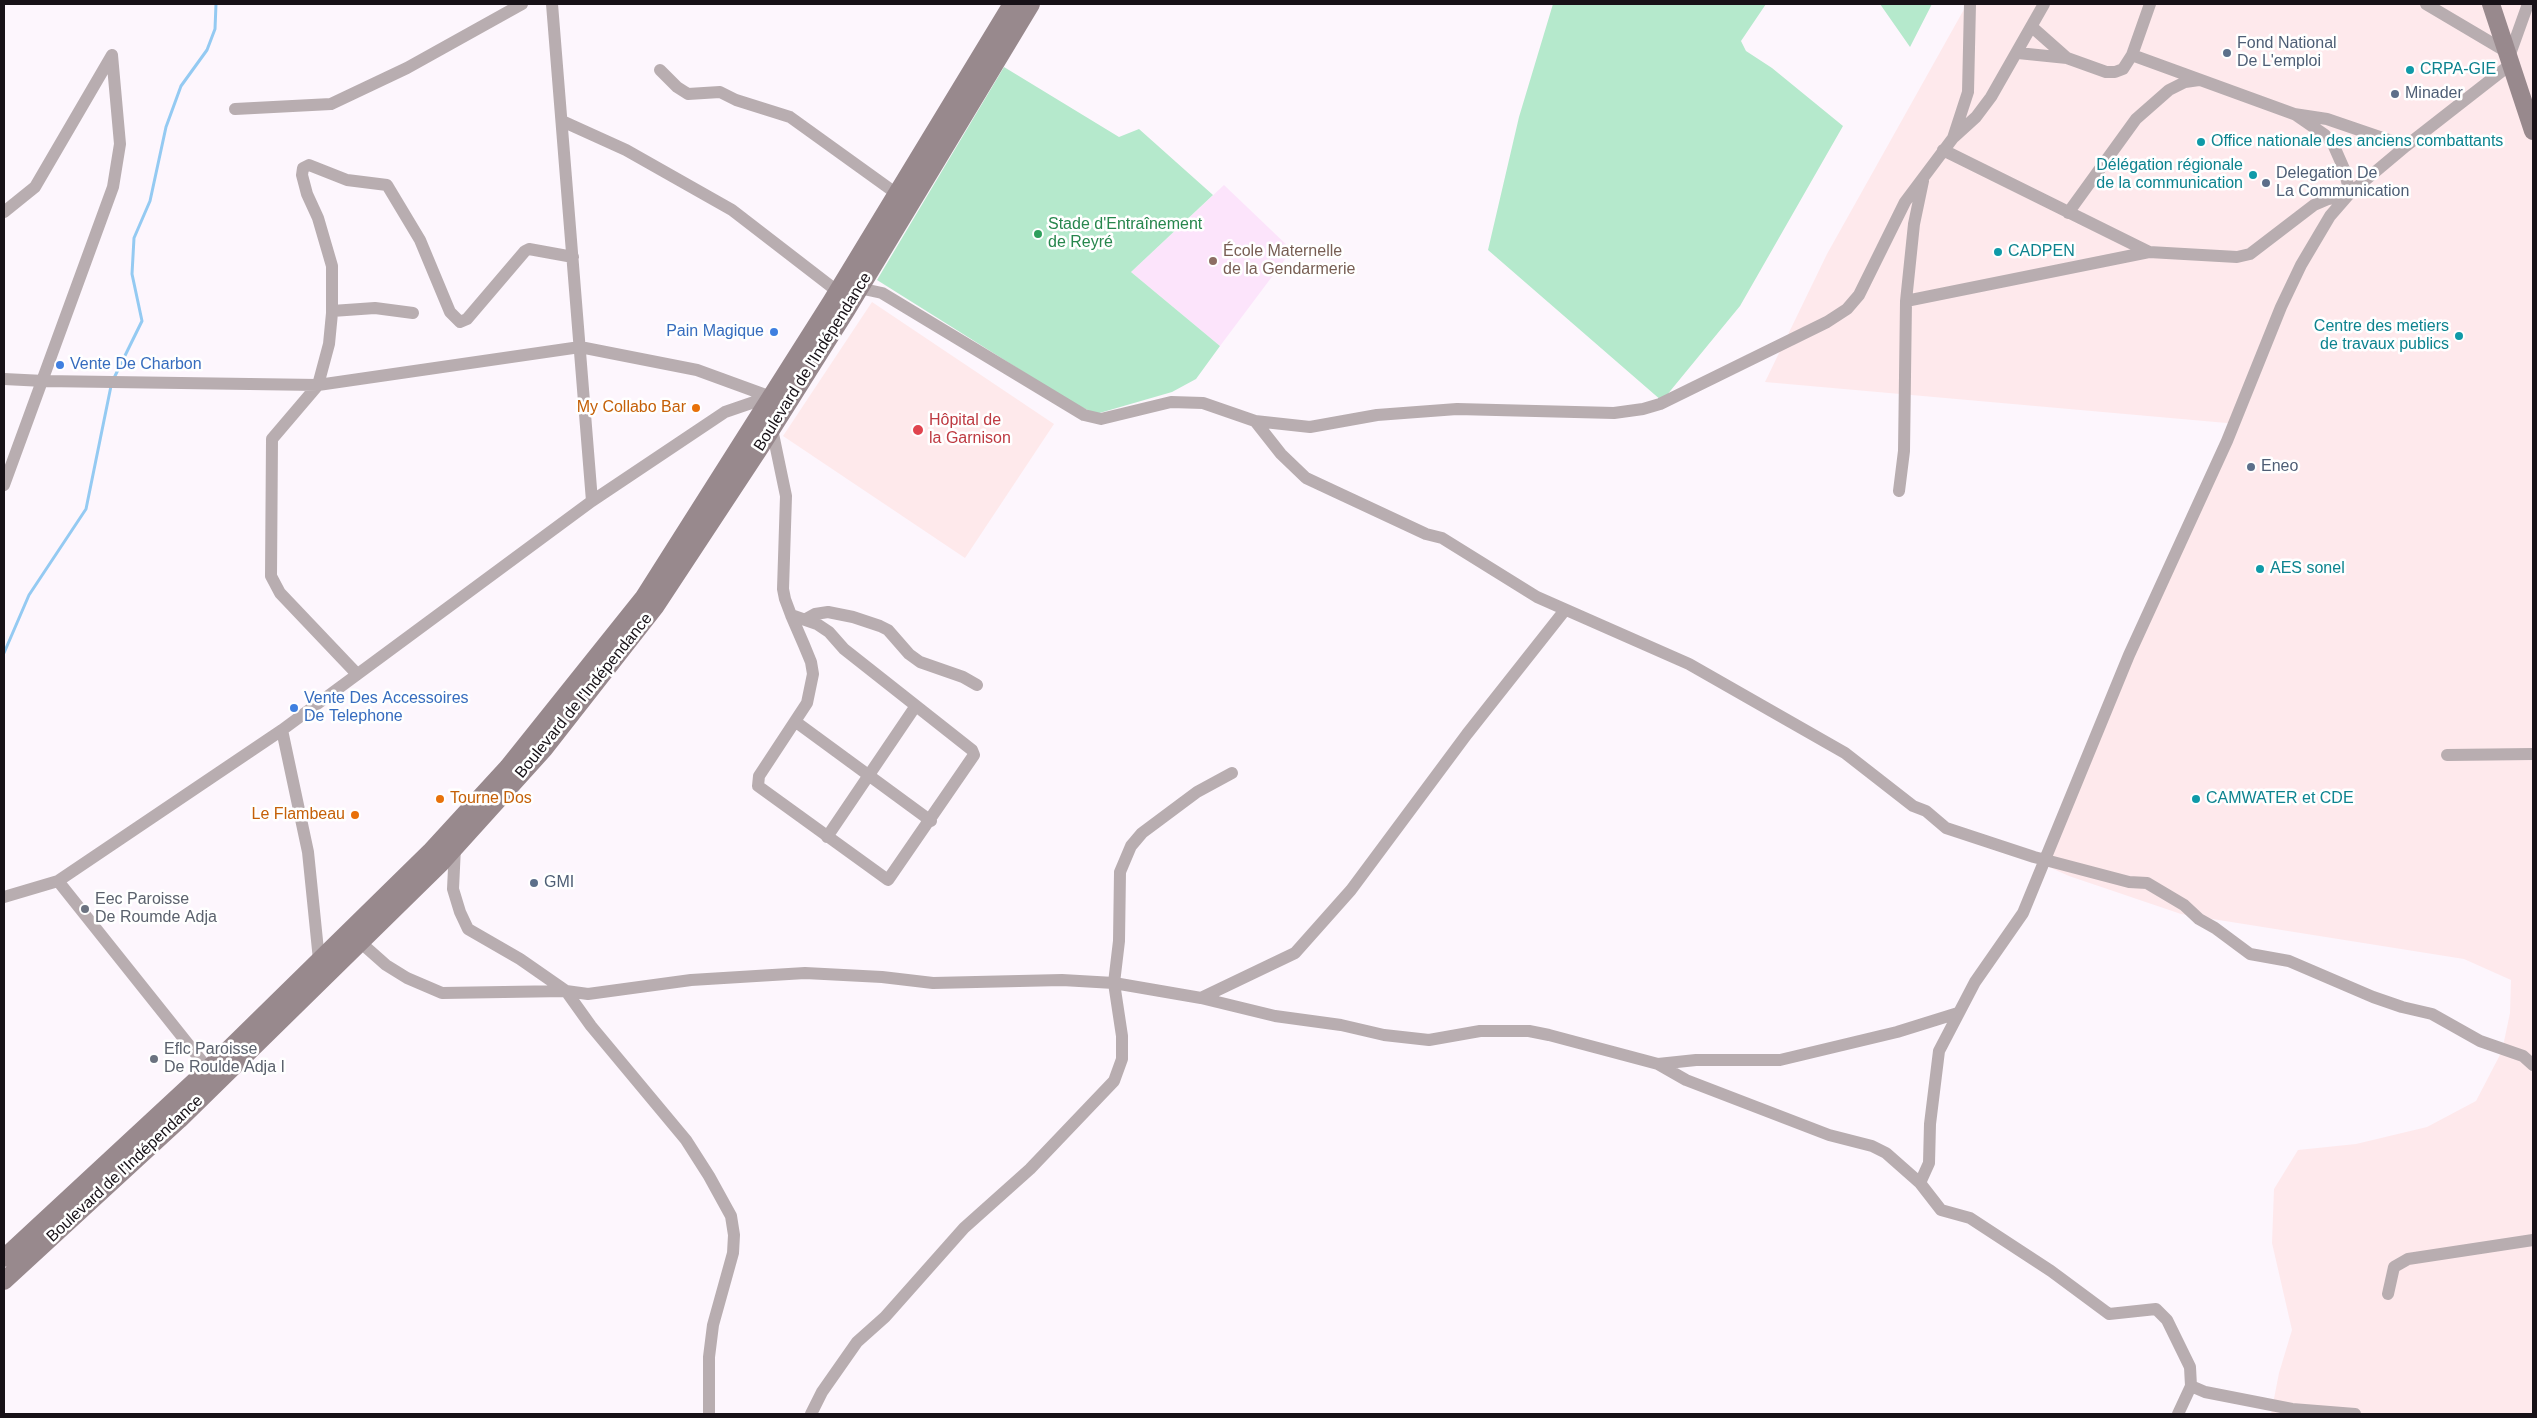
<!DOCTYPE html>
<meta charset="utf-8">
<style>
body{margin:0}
#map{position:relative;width:2537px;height:1418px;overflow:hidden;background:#fdf6fd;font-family:Helvetica,sans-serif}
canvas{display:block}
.frame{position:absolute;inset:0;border:5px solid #171117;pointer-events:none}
</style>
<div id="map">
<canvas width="2537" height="1418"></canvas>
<div class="frame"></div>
</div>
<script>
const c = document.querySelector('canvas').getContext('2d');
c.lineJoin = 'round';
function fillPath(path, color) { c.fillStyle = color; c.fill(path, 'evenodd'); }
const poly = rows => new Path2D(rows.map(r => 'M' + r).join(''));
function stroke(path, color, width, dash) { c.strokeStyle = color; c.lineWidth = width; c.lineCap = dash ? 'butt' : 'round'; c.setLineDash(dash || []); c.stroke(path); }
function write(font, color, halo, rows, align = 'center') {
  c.font = font + ' Helvetica,sans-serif'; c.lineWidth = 5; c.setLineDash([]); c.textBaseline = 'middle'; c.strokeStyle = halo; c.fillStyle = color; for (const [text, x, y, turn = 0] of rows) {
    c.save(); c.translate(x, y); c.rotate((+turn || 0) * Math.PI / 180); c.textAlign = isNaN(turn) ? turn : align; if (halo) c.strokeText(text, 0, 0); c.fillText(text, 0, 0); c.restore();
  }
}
const commercial = poly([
 [1967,4,2533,4,2533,1414,2271,1414,2279,1373,2292,1330,2272,1243,2274,1189,2298,1150,2356,1144,2427,1127,2476,1101,2502,1051,2510,1013,2511,980,2464,959,2181,914,2069,876,2040,863,2238,424,1765,382,1827,254]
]);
const built = poly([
 [1224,185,1292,250,1220,346,1131,272]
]);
const medical = poly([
 [872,302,1054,424,965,558,783,436]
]);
const green = poly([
 [1553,4,1766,4,1741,41,1746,51,1772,68,1843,126,1740,306,1662,401,1488,250,1519,117],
 [1880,4,1932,4,1910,47],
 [1004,67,1119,137,1139,129,1213,195,1131,272,1220,346,1196,379,1172,392,1096,414,1073,403,877,280]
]);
const stream = poly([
 [114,378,142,321,132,274,134,238,150,201,166,127,181,86,207,50,215,29,216,4],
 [4,653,29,595,86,509,111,386]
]);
const minor = poly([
 [552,4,592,501],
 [2426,4,2507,52],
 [2032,27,2067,58],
 [2018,53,2067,58,2106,72,2115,72,2123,69,2132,55,2150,4],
 [2132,55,2294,114,2327,119,2406,146],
 [2509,57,2528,4],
 [660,70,677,87,688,94,720,92,736,100,790,117,897,194],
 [235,109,331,104,407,68,522,4],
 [2296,115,2325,135,2333,144,2344,169,2350,193],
 [562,121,626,150,732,210,837,291],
 [1954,137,1976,117,1991,97,2044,4],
 [1943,150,2149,252,2237,257,2250,254,2314,205,2328,199,2346,196],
 [4,212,35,187,112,55],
 [2068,213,2136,119,2169,90,2185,82,2199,80],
 [859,288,882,293,1084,415,1101,419,1171,402,1203,403,1255,421,1310,427,1377,415,1457,409,1614,413,1643,409,1660,404,1827,322,1847,309,1859,295,1905,202,1953,138,1968,92,1970,4],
 [1906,301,2149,252],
 [332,311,375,308,413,313],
 [4,379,44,381,318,385,580,347,697,370,771,397],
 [1255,421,1281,454,1306,478,1426,534,1442,538,1537,597,1689,664,1845,753,1913,806,1926,811,1946,828,2034,857,2129,882,2147,883,2184,905,2199,919,2215,928,2250,954,2289,961,2373,997,2402,1007,2432,1014,2480,1041,2523,1056,2533,1065],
 [772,429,786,496,783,589,785,599,791,615,804,645,811,662,813,674,807,703,759,776,758,786,888,880,974,755,972,750,844,649,829,632,817,624,791,615],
 [4,485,113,187,120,144,112,55],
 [1899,491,1904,451,1906,301,1914,224,1923,181],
 [806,619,815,614,828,612,853,617,880,626,888,630,909,654,920,662,963,677,977,685],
 [357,674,280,593,271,576,272,439,318,385,329,344,332,313,332,266,318,218,307,194,302,175,303,168,309,165,347,180,387,185,420,240,450,312,460,322,467,319,525,251,529,249,573,257],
 [796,722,931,821],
 [282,730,308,852,319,960],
 [2447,755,2533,754],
 [827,837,915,707],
 [455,847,453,889,460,912,468,929,520,959,566,991,591,1026,686,1140,709,1176,731,1216,734,1235,733,1253,713,1325,709,1357,709,1414],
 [58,881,208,1069],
 [4,897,58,881,282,730,592,501,725,412,760,400,768,403],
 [360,942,386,965,407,978,442,993,566,991,588,994,691,980,805,973,882,977,933,983,1062,980,1114,983,1201,998,1275,1016,1341,1025,1384,1035,1429,1040,1480,1031,1529,1031,1549,1035,1658,1064,1686,1080,1829,1135,1872,1146,1886,1153,1920,1183,1941,1210,1970,1218,2051,1271,2109,1314,2156,1309,2167,1320,2190,1367,2191,1386,2205,1392,2292,1409,2355,1414],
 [1201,998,1295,953,1351,890,1467,734,1565,610],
 [1658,1064,1696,1060,1780,1060,1897,1032,1958,1013],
 [1920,1183,1929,1163,1930,1124,1939,1051,1975,982,2023,913,2129,655,2227,441,2281,307,2301,265,2330,216,2350,193,2406,146,2511,64],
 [2388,1294,2394,1267,2408,1259,2533,1240],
 [811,1414,822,1392,857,1342,885,1317,964,1228,1030,1169,1114,1081,1122,1059,1122,1036,1114,983,1119,941,1120,872,1131,846,1142,833,1197,792,1232,773],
 [2178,1414,2191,1386]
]);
const secondary = poly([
 [2491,4,2533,131],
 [4,1258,224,1054,430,852,508,767,644,597,831,302,1012,4],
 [4,1281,179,1120,441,863,544,749,655,607,761,446,846,311,1031,4]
]);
const markers = [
 [2227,53,5,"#5c6f8a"],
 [2410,70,5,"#0f9aa8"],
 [2395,94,5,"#5c6f8a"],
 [2201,142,5,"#0f9aa8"],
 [2253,175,5,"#0f9aa8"],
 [2266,183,5,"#5c6f8a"],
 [1038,234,5,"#2e9e5b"],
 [1998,252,5,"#0f9aa8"],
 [1213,261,5,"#8d6e63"],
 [774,332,5,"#3f7fe0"],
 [2459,336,5,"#0f9aa8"],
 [60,365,5,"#3f7fe0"],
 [696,408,5,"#e8710a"],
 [918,430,6,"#e0444e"],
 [2251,467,5,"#5c6f8a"],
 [2260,569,5,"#0f9aa8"],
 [294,708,5,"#3f7fe0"],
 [440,799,5,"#e8710a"],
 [2196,799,5,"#0f9aa8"],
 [355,815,5,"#e8710a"],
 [534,883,5,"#5c6f8a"],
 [85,909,5,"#6b7280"],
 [154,1059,5,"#6b7280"]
];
const serviceNames = [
 ["Fond National",2237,44],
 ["De L'emploi",2237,62],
 ["Minader",2405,94],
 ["Delegation De",2276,174],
 ["La Communication",2276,192],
 ["Eneo",2261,467],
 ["GMI",544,883]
];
const cultureNames = [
 ["CRPA-GIE",2420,70],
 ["Office nationale des anciens combattants",2211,142],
 ["Délégation régionale",2243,166,"right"],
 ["de la communication",2243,184,"right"],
 ["CADPEN",2008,252],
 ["Centre des metiers",2449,327,"right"],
 ["de travaux publics",2449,345,"right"],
 ["AES sonel",2270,569],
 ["CAMWATER et CDE",2206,799]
];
const leisureNames = [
 ["Stade d'Entraînement",1048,225],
 ["de Reyré",1048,243]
];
const educationNames = [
 ["École Maternelle",1223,252],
 ["de la Gendarmerie",1223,270]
];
const shopNames = [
 ["Pain Magique",764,332,"right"],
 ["Vente De Charbon",70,365],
 ["Vente Des Accessoires",304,699],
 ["De Telephone",304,717]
];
const streetNames = [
 ["Boulevard de l'Indépendance",813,362,-58],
 ["Boulevard de l'Indépendance",584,696,-51],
 ["Boulevard de l'Indépendance",125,1169,-43]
];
const foodNames = [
 ["My Collabo Bar",686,408],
 ["Tourne Dos",450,799,"left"],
 ["Le Flambeau",345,815]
];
const healthNames = [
 ["Hôpital de",929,421],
 ["la Garnison",929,439]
];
const worshipNames = [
 ["Eec Paroisse",95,900],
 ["De Roumde Adja",95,918],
 ["Eflc Paroisse",164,1050],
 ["De Roulde Adja I",164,1068]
];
fillPath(commercial, '#fee9ec');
fillPath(built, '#fce4fb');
fillPath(medical, '#fee9eb');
fillPath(green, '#b5e9cc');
stroke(stream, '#94caf2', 3);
stroke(minor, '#b8adb0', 12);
stroke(secondary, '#98898d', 18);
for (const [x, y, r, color] of markers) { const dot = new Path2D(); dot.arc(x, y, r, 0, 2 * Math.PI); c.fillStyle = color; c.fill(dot); stroke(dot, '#fff', 2); }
write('16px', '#4e5e75', '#fff', serviceNames, 'left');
write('16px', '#0d838f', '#fff', cultureNames, 'left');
write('16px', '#27864d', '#fff', leisureNames, 'left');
write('16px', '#785e54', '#fff', educationNames, 'left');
write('16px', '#366cbe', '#fff', shopNames, 'left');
write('16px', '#171117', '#fff', streetNames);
write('16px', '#c56008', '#fff', foodNames, 'right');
write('16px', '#be3a42', '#fff', healthNames, 'left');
write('16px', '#5b616d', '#fff', worshipNames, 'left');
</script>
